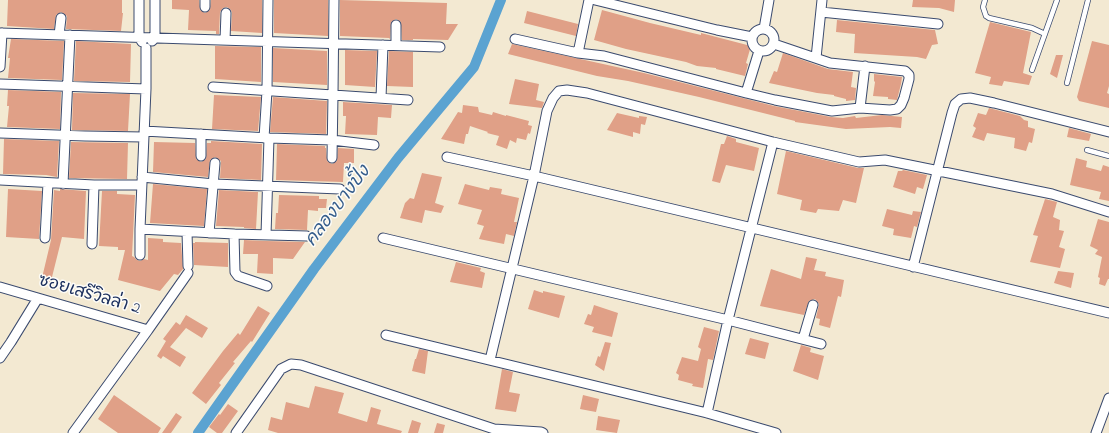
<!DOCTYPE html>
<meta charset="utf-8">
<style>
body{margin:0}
canvas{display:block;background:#f3e9d2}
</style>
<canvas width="1109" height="433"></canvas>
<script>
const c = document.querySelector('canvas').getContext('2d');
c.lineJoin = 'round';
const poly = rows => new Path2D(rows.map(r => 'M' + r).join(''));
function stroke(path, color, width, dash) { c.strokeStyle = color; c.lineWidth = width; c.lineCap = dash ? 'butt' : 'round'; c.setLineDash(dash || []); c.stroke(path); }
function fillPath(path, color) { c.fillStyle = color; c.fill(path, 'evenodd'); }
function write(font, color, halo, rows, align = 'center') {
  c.font = font + ' "Indie Flower","Playpen Sans Thai",sans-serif'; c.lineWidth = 3; c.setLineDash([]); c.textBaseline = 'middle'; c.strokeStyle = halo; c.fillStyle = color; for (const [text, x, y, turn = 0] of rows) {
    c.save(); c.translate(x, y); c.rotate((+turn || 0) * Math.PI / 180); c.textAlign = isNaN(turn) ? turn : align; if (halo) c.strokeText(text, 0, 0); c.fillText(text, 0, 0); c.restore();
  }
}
const canal = poly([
 [198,433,314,269,398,158,474,67,501,0]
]);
const building = poly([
 [8,0,122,0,122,13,123,13,121,31,66,29,67,16,61,12,56,15,54,29,7,26],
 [172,0,199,0,200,10,205,13,210,10,211,0,262,0,262,33,231,31,232,13,231,10,227,7,223,8,220,12,219,34,216,34,216,31,188,30,189,10,172,9],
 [274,0,328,0,328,36,274,33],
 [340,0,447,3,446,24,458,24,448,40,413,39,413,40,402,40,401,22,396,19,391,22,390,39,389,38,340,36],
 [913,0,955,0,954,12,939,8,912,7],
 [602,10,650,23,701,35,701,33,751,46,746,63,748,64,745,76,716,69,716,68,697,66,686,62,626,49,594,40],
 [527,11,578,24,576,36,524,23],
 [837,20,935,30,938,44,932,45,926,59,917,57,854,53,855,34,836,32],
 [990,22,1031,32,1023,73,1032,76,1029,85,1004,81,1002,86,989,84,991,77,975,73],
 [11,39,64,41,62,80,8,78,10,58,8,58],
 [76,41,131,44,130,82,74,81],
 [1092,41,1109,45,1109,86,1107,93,1109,94,1109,108,1079,101,1077,97],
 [512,44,644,73,774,106,831,117,843,118,855,116,856,118,882,115,902,117,901,128,890,127,846,129,795,122,795,121,699,97,628,81,597,76,508,54],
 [215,46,261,47,261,82,215,79],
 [273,48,327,51,327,85,273,82],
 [345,50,377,51,375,87,345,85],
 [389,51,413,52,413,87,387,86],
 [783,53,828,69,853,72,851,87,856,88,855,100,846,101,846,99,834,96,834,95,817,93,769,83,774,71,777,72],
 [1056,55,1063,55,1057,78,1050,74],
 [874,74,902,77,901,84,897,100,888,99,888,97,873,96,875,82,874,81],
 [515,79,539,84,536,100,544,102,542,108,509,104],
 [8,90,61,92,60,129,7,127,9,106,7,106],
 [73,93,130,94,128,131,72,130],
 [214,95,261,97,258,131,212,129],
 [273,97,327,101,326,134,270,132],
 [343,102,392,105,391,118,378,117,377,135,345,134,346,116,343,116],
 [463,105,478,107,479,112,492,115,493,112,506,116,506,115,529,121,528,125,532,126,530,134,528,133,526,140,517,138,516,143,510,140,507,149,496,145,499,136,487,133,488,132,470,126,468,134,466,134,464,144,441,139,458,112,462,113],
 [989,108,1020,116,1024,120,1028,121,1028,127,1035,129,1032,143,1029,142,1026,151,1014,148,1015,138,987,133,984,141,972,137,976,128,973,126,978,113,986,115],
 [617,113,639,118,639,116,647,117,645,125,641,124,640,134,633,132,633,137,607,130],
 [1069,128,1091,134,1089,141,1067,137],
 [727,136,736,139,736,142,759,148,754,171,726,165,720,183,712,181,721,144,724,144],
 [4,139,59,141,57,177,46,175,3,174],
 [211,141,262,144,261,180,220,178,221,161,215,157,210,160,208,177,153,172,154,142,195,143,196,159,201,162,206,159,207,143,211,143],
 [71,142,128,143,127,179,69,178],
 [277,144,325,146,325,148,326,148,327,161,332,164,337,161,338,148,354,149,354,163,344,163,343,182,276,180],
 [786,151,858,168,864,168,856,203,843,200,839,211,818,209,816,213,800,210,802,200,777,194],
 [1076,158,1087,161,1086,167,1101,171,1103,165,1109,167,1109,201,1099,199,1101,192,1070,185],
 [903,170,927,175,923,189,917,187,915,194,893,187,898,171,902,171],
 [422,173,442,177,435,203,444,206,441,213,425,210,422,223,400,218,405,203,410,198,414,199],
 [153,184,207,189,204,226,150,223],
 [465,184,489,190,490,187,502,189,501,194,519,198,514,222,517,222,514,236,506,234,504,244,479,239,484,226,477,224,482,210,458,204],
 [8,189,42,191,39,239,6,237],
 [60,189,86,191,84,239,62,237,50,285,41,282,51,240,54,190,60,191],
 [219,190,258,192,256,229,244,228,244,227,216,226],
 [102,191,117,191,117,194,135,195,132,256,134,257,137,260,140,261,144,259,148,260,148,238,163,239,163,242,181,243,183,269,178,275,174,274,160,291,118,280,125,250,118,250,118,247,99,246],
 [279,195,319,196,319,199,327,199,326,208,318,208,318,211,308,210,307,230,275,229,276,213,278,213],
 [1045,199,1057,202,1053,217,1060,220,1059,230,1064,231,1059,247,1065,249,1060,268,1030,262,1038,236,1033,235],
 [887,209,912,215,913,211,921,212,917,227,914,226,911,238,893,235,894,229,882,226],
 [1098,219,1109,222,1109,279,1108,279,1105,286,1099,284,1100,278,1098,277,1102,257,1095,254,1098,250,1090,246],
 [244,240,266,241,305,242,293,259,273,258,273,274,257,273,258,254,243,254],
 [195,242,228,243,228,267,194,265,193,243,195,243],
 [806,257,817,259,814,270,826,272,825,276,844,280,841,297,838,296,830,328,819,325,820,319,816,318,819,304,815,299,809,301,804,315,760,306,771,269,801,279],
 [456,262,481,268,480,271,485,273,482,288,450,282],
 [1058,271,1074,273,1071,288,1054,283],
 [534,290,543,293,543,291,565,296,559,318,528,309],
 [594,305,618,313,612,337,592,332,594,327,584,324,588,314,591,315],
 [258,306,270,313,252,342,251,341,233,362,235,363,219,383,221,385,206,404,192,393,223,351,238,333,240,335],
 [186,315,208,328,202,338,186,328,170,347,186,357,180,367,163,356,161,359,157,356,166,341,163,339,176,322,180,325],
 [704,327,719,331,713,360,708,359,703,388,692,386,693,384,678,380,679,375,676,373,682,357,698,361,701,349,698,347],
 [750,338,769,343,765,359,745,354],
 [605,342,611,343,604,371,595,365,598,356,600,357],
 [801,345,811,348,810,352,824,356,818,380,793,371],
 [419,349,428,351,425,374,412,371,415,359,416,359],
 [502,369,513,372,509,392,520,394,516,412,495,409],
 [315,386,344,393,338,413,367,422,371,407,381,410,377,424,402,431,401,433,278,433,268,430,271,417,282,420,286,402,309,408],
 [114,395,161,428,158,433,118,433,98,419],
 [583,395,599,399,596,412,580,409],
 [228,404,238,411,222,433,217,433,209,427,219,414,220,415],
 [176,413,182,417,171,433,162,433],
 [598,416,620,420,617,433,596,430],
 [412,420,421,423,418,433,408,433],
 [437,423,445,425,443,433,434,433]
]);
const lane = poly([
 [985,0,983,7,986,16,989,18,1032,28,1045,34],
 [1032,70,1057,0],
 [1067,83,1088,0],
 [1087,150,1109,156]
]);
const street = poly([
 [139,0,139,37,142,42],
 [595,0,717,30,752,37],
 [205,7,205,0],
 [821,12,938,24],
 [396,25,396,45],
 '752 40a11 11 0 1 1 22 0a11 11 0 1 1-22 0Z',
 [764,29,769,0],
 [0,33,440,47],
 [59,35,61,18],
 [515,39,578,53,604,56,746,93,759,51],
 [225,40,226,13],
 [152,41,155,38,155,0],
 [146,48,146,89,140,229,234,234,235,272,238,276,267,286],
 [578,53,589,0],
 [816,58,822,0],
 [0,67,2,33],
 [0,84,146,89],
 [213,87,333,95,334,0],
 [746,93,775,100,832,111,860,108,890,110,897,109,901,105,904,98,909,79,909,75,905,71,830,63,774,44],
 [381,98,383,45],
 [860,108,865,66],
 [144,131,269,138,266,235],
 [0,133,85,136,143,137],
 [264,138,267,91,268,0],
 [269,138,332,140,374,145],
 [201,156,201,134],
 [447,157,534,176,1109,313],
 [332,158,333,95,408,100],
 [142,177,214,184,340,189],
 [0,180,94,185,141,185],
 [63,184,70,35],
 [140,229,140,255],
 [187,232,188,266],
 [209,233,215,163],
 [234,234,307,236],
 [45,238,48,183],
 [383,238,728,320,821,344],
 [92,244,94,185],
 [913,267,952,113,955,104,961,99,970,98,994,103,1109,132],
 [0,287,148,330,188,273],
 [386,335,707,413,776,433],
 [803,339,813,305],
 [0,358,11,342,38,298],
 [490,360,534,176,547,111,553,98,559,91,567,90,587,93,773,142,859,162,885,160,1052,194,1109,212],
 [707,413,728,320,773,142],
 [73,433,148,330],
 [236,433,281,369,291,364,301,365,494,429,541,432,543,433],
 [1096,433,1109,398]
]);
const streetNames = [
 ["ซอยเสรีวิลล่า 2",89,296,16]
];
const waterNames = [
 ["คลองบางปิ้ง",339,207,-53]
];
stroke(canal, '#5ba3d1', 10);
fillPath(building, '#e0a087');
stroke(lane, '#3b4b6f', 6);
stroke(street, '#3b4b6f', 11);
stroke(lane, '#fff', 4.5);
stroke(street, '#fff', 9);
write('17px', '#1b2f5e', '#fdfcf7', streetNames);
write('italic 18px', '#355d8c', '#fdfcf7', waterNames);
</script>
